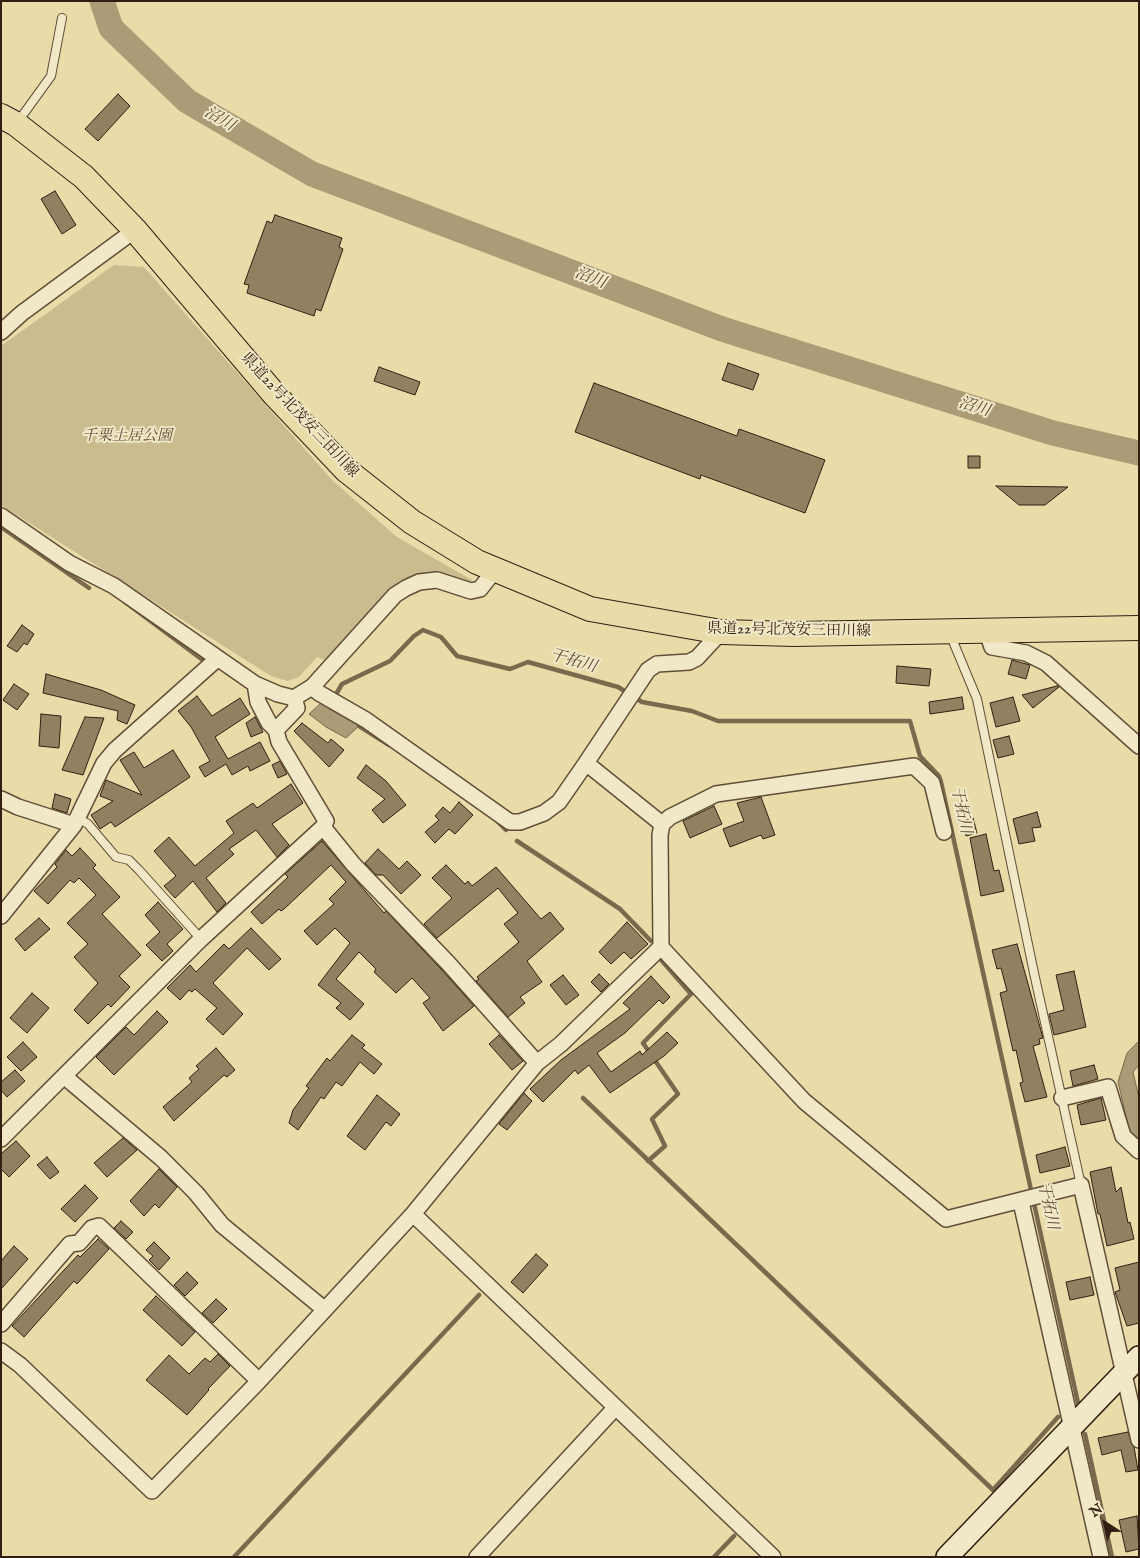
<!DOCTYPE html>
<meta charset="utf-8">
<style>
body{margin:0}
#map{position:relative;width:1140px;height:1558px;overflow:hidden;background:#eadca9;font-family:"IM FELL English",serif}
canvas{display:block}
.frame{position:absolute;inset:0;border:2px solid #321e13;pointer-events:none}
.north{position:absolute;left:1080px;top:1498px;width:50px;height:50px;-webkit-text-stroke:4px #f1e8c7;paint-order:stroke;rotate:325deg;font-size:14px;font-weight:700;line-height:20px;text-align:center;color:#321e13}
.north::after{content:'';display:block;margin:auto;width:18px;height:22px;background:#321e13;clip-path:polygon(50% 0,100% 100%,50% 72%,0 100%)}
</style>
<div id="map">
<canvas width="1140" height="1558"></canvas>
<div class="frame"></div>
<div class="north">N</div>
</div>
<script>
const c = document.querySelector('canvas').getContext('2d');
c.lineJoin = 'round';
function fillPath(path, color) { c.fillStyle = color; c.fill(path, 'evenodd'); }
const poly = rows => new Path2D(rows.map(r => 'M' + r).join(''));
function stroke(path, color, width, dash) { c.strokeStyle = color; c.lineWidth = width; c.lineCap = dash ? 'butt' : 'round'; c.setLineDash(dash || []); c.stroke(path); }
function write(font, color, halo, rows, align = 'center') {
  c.font = font + ' "IM FELL English","Noto Serif JP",serif'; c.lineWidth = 4; c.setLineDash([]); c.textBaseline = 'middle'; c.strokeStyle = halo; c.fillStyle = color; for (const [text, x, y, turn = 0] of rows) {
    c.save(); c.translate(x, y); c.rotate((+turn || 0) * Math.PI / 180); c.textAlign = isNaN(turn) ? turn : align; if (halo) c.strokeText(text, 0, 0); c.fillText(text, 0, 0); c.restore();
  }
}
const green = poly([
 [114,265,144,267,332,480,397,537,472,580,468,586,439,577,403,580,325,660,317,657,299,677,287,681,271,676,1,505,1,346]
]);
const water = poly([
 [321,703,328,708,359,726,346,738,326,727,309,714,321,703],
 [1139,1041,1139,1065,1133,1072,1139,1098,1139,1141,1130,1133,1118,1082,1127,1053,1139,1041]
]);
const stream = poly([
 [1,527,89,588],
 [125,602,204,661],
 [335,696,342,684,390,661,414,636,423,630,441,637,457,656,510,669,528,662,618,687,642,702,692,711,718,721,910,721,920,756,939,776,941,782,1078,1403],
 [359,726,389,745],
 [498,822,506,830],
 [517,841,620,909,651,941],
 [583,1098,993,1490,1058,1417],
 [648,1161,665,1146,652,1119,678,1094,643,1043,691,994,662,961],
 [1085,1434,1112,1557],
 [234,1557,479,1295],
 [714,1557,734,1536]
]);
const river = poly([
 [102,1,111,28,187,101,312,174,722,329,1053,433,1139,453]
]);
const building = poly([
 [118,94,130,106,98,141,85,129,118,94],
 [55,191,76,225,62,234,41,199,55,191],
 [275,215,342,238,339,247,343,249,321,311,316,309,314,316,247,293,249,285,244,284,267,221,272,223,275,215],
 [728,363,759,374,753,390,722,380,728,363],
 [379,367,420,382,415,395,374,381,379,367],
 [594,383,737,436,739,429,825,460,805,513,701,475,700,479,575,432,594,383],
 [968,456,980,456,980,468,968,468,968,456],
 [996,486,1068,487,1045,505,1019,505,996,486],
 [22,625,34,634,27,645,24,643,17,652,7,646,22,625],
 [1012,660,1030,665,1026,679,1008,674,1012,660],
 [897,666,931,669,929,686,896,683,897,666],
 [46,674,101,690,135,705,127,724,117,720,118,711,43,693,46,674],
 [14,684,29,694,17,710,3,700,14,684],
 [1057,686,1059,687,1033,708,1022,695,1057,686],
 [197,696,212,716,240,698,250,714,215,737,228,759,260,742,270,761,250,771,248,766,232,775,226,764,205,777,199,767,210,761,191,727,178,711,197,696],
 [962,697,964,709,930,714,929,702,962,697],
 [1013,697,1020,721,996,727,990,703,1013,697],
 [41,714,61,716,59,748,39,746,41,714],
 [85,717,104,718,83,775,62,770,85,717],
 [255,717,263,732,251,737,246,723,255,717],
 [302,723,328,743,331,739,344,750,329,767,294,731,302,723],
 [1009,736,1014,754,998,758,993,740,1009,736],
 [173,750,190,777,115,827,111,822,100,829,91,815,113,801,100,796,106,780,142,795,120,760,134,752,144,768,173,750],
 [280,761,287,774,278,778,272,765,280,761],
 [366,765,386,781,406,805,383,823,372,810,385,799,357,778,366,765],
 [291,784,303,803,272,824,289,845,277,857,256,830,229,849,234,854,206,878,226,903,217,912,193,881,175,898,164,886,176,876,154,851,169,837,195,866,234,833,226,821,253,803,257,808,291,784],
 [55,794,71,799,67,813,52,808,55,794],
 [761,797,775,835,763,839,761,835,730,847,723,829,744,821,737,803,761,797],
 [459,802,473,815,455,834,449,829,435,843,425,832,439,820,435,816,443,807,450,813,459,802],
 [714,806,722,824,690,838,683,821,714,806],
 [1037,812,1041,827,1032,828,1035,841,1019,844,1013,819,1037,812],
 [973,818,977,833,966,836,962,821,973,818],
 [986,834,994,871,999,870,1004,891,981,896,970,838,986,834],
 [322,841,384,913,386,911,441,969,474,1006,443,1031,423,1003,430,998,412,978,396,993,374,972,376,969,359,952,336,979,364,1004,350,1020,336,1008,341,1003,318,985,350,943,335,928,317,945,304,931,334,904,329,899,346,882,331,865,284,909,281,911,279,909,262,924,251,912,288,877,285,874,322,841],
 [80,848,96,865,93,868,120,897,102,914,141,955,119,976,130,987,111,1007,108,1004,88,1024,74,1010,98,983,74,957,88,944,67,923,96,895,79,878,74,883,70,880,48,904,34,891,57,867,55,864,66,850,72,856,80,848],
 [378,849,399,869,407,861,421,875,401,894,383,875,376,875,365,863,378,849],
 [446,865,465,884,468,881,472,886,496,867,541,919,550,912,564,929,527,961,542,982,520,997,525,1003,508,1017,476,981,479,979,477,977,519,942,504,924,518,913,498,888,437,938,424,924,452,898,432,878,446,865],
 [158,902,183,929,167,944,173,951,162,961,146,945,160,932,145,915,158,902],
 [39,918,50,929,25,951,15,939,39,918],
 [627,922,648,944,631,959,624,952,611,964,599,952,627,922],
 [251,928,281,959,269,970,247,948,213,983,243,1014,223,1035,206,1019,217,1008,195,989,192,992,189,990,180,1000,167,988,190,965,196,972,224,944,229,949,251,928],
 [1017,944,1043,1038,1039,1039,1040,1044,1033,1046,1047,1097,1025,1102,1020,1083,1023,1082,1016,1050,1013,1051,1000,993,1007,991,1001,968,997,969,992,950,1017,944],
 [1074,971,1086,1027,1054,1035,1049,1014,1064,1010,1056,975,1074,971],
 [599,974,609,984,601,992,591,982,599,974],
 [563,975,579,995,566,1005,550,985,563,975],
 [651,976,670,997,663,1004,659,1000,625,1033,597,1053,611,1072,640,1051,642,1055,667,1032,678,1043,664,1056,610,1093,589,1065,578,1074,575,1070,543,1102,530,1089,561,1060,630,1009,623,1003,651,976],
 [32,993,49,1008,27,1033,10,1018,32,993],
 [157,1011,168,1022,114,1075,96,1057,126,1027,134,1035,157,1011],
 [352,1035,365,1045,362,1048,382,1064,374,1074,360,1062,342,1086,336,1082,324,1099,321,1097,298,1130,289,1123,293,1110,309,1088,306,1086,327,1058,330,1061,352,1035],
 [499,1035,523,1061,512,1070,489,1044,499,1035],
 [23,1042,37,1057,21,1071,7,1057,23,1042],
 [216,1048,235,1070,227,1077,224,1075,174,1121,163,1107,192,1082,189,1078,199,1069,196,1066,216,1048],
 [1094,1065,1098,1079,1073,1086,1070,1071,1094,1065],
 [15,1070,25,1081,7,1097,1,1090,1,1082,15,1070],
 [524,1093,532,1101,507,1130,499,1124,524,1093],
 [377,1095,400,1114,391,1126,386,1122,365,1150,347,1136,377,1095],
 [1101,1098,1106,1120,1081,1125,1077,1105,1101,1098],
 [123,1138,137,1150,107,1177,94,1163,123,1138],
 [16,1141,30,1156,9,1177,1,1169,1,1154,16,1141],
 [1065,1147,1070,1166,1040,1173,1036,1155,1065,1147],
 [47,1157,59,1172,50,1179,37,1165,47,1157],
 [1111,1167,1116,1192,1121,1187,1128,1223,1130,1222,1134,1239,1107,1246,1100,1214,1098,1214,1090,1172,1111,1167],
 [159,1169,177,1187,159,1208,155,1204,144,1216,130,1201,159,1169],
 [85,1185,98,1198,75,1222,61,1209,85,1185],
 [121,1221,133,1232,126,1239,114,1228,121,1221],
 [98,1239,109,1249,77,1284,74,1281,24,1337,12,1326,78,1255,80,1257,98,1239],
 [154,1242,170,1258,159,1270,149,1260,153,1256,146,1250,154,1242],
 [14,1246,28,1259,1,1289,1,1261,14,1246],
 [536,1254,548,1265,523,1293,511,1282,536,1254],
 [1139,1262,1139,1323,1127,1326,1115,1292,1120,1290,1115,1268,1139,1262],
 [187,1272,198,1283,185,1296,174,1285,187,1272],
 [1090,1277,1094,1295,1070,1300,1066,1282,1090,1277],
 [156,1296,195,1332,182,1346,143,1310,156,1296],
 [216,1299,227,1309,213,1323,202,1313,216,1299],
 [218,1354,230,1366,208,1389,209,1390,187,1415,146,1380,169,1355,189,1374,205,1358,210,1362,218,1354],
 [1128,1432,1134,1447,1138,1470,1126,1472,1121,1450,1102,1455,1098,1438,1128,1432],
 [1137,1516,1139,1549,1126,1552,1119,1520,1137,1516]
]);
const lane = poly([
 [17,123,51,76,62,18],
 [950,634,977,699,1034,973,1081,1185],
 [78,818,88,824,116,857,129,860,139,870,201,939]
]);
const street = poly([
 [1,332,22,313,135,230],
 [1,516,69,563,114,586,255,684,278,694,294,698,312,687,395,595,406,588,419,582,437,580,471,591,480,589,495,570],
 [986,630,992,647,1026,653,1046,663,1139,746],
 [721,632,697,658,689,662,657,664,648,670,586,763,662,824,660,835,661,947,804,1101,946,1219,1081,1185,1139,1440],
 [255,684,258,702,269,723,276,730],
 [312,687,319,693,366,720,510,822,520,822,544,813,559,802,586,763],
 [1,799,18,807,74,825],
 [662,824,670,817,716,794,914,766,932,783,944,832],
 [323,827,353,864,448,963,537,1063],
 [1,916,74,825,104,763,115,750,217,659],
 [65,1077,161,1158,196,1193,222,1225,324,1309],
 [1062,1098,1108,1087,1123,1136,1139,1151],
 [1,1139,201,939,323,827,326,821,279,742,276,730,297,708,294,698],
 [1021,1202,1101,1557],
 [413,1214,773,1557],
 [1,1324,70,1244,79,1243,92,1228,99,1226,259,1381],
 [1,1351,20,1365,152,1491,259,1381,413,1214,537,1063,561,1044,661,947],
 [477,1557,615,1408]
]);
const secondary = poly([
 [947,1557,1139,1357]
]);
const primary = poly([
 [1,116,16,124,84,177,135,230,274,394,346,470,412,522,477,562,590,609,721,632,794,634,1139,628]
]);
const streetNames = [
 ["県道22号北茂安三田川線",299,416,47],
 ["県道22号北茂安三田川線",789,631,1]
];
const parkNames = [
 ["千栗土居公園",127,437]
];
const waterNames = [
 ["沼川",219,120,30],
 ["沼川",590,279,21],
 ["沼川",974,408,17],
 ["干拓川",573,662,16],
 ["干拓川",960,810,78],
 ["干拓川",1047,1206,78]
];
fillPath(green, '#cbbc90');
fillPath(water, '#ab9b76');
stroke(water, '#7b694e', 1);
stroke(stream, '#7b694e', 4.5);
stroke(river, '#ab9b76', 25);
fillPath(building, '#928161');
stroke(building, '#321e13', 1);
stroke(lane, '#604e38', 10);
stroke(street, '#604e38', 18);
stroke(secondary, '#321e13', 24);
stroke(primary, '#321e13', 26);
stroke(lane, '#f1e8c7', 8);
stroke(street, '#f1e8c7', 15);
stroke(secondary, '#f1e8c7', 21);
stroke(primary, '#eadca9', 24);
write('15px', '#321e13', '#f1e8c7', streetNames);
write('italic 15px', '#604d38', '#f1e8c7', parkNames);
write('italic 16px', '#5c4a36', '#f1e8c7', waterNames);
</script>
